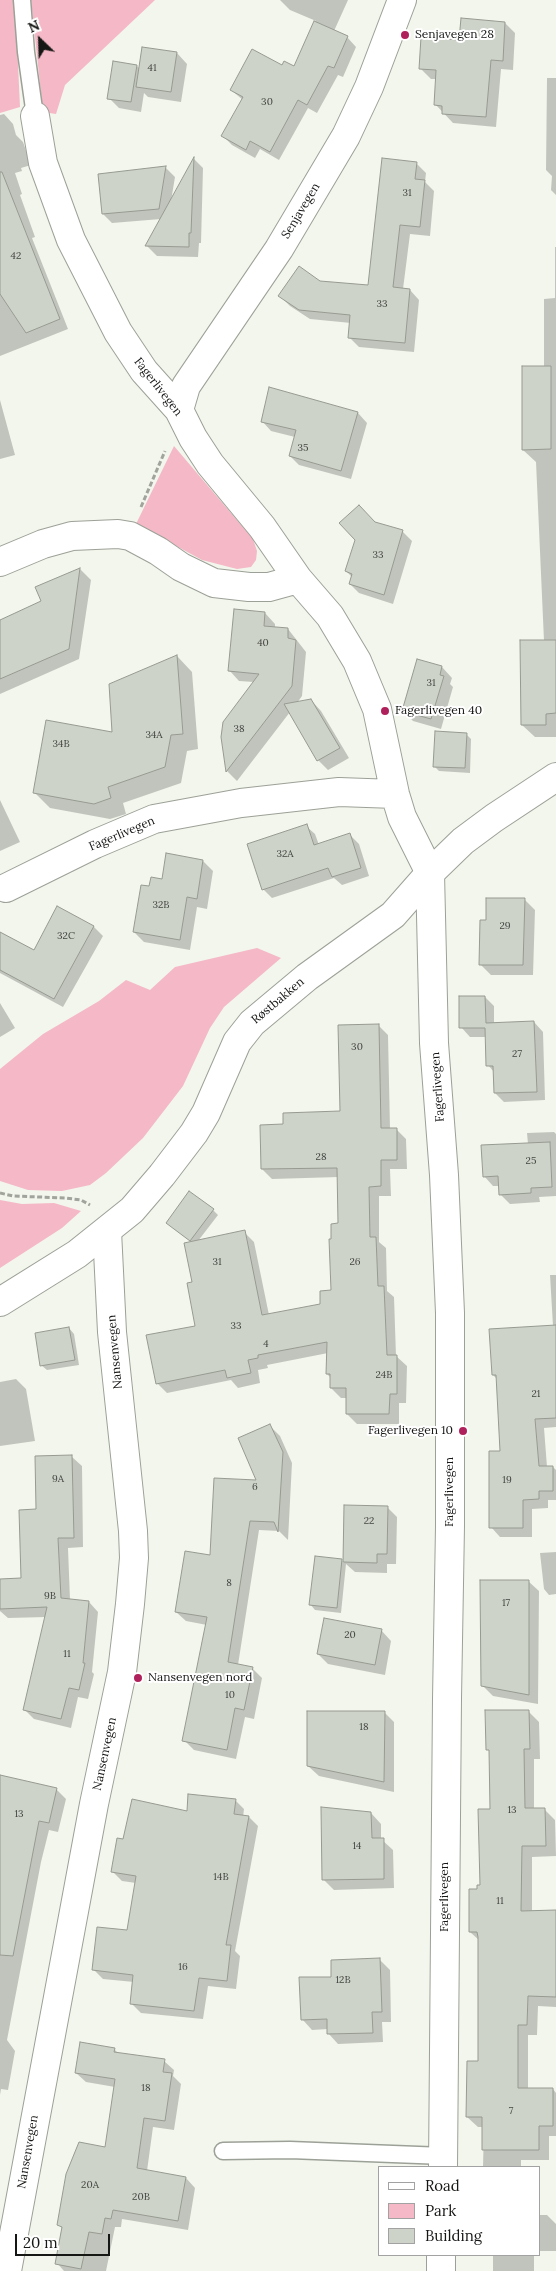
<!DOCTYPE html>
<meta charset="utf-8">
<style>
body{margin:0}
#map{position:relative;width:556px;height:2271px;overflow:hidden;background:#f2f6ec;font-family:Lora,serif}
canvas{display:block}
.legend{position:absolute;left:378px;top:2166px;width:162px;height:90px;box-sizing:border-box;background:#fff;border:1px solid #a1a2a1;margin:0;padding:6px 9px;list-style:none;font-size:15px;color:#151714}
.legend li{display:flex;align-items:center;gap:10px;height:25px}
.legend b{width:25px;border:1px solid #a1a2a1}
.north{position:absolute;left:15px;top:15px;width:50px;height:50px;-webkit-text-stroke:4px #fff;paint-order:stroke;rotate:336deg;font-size:14px;font-weight:700;line-height:20px;text-align:center;color:#151714}
.north::after{content:'';display:block;margin:auto;width:18px;height:22px;background:#151714;clip-path:polygon(50% 0,100% 100%,50% 72%,0 100%)}
.scale{position:absolute;left:15px;top:2234px;width:95px;height:22px;box-sizing:border-box;border:2px solid #151714;border-top:0;padding-left:6px;font-size:15px;line-height:18px;white-space:nowrap;color:#151714;-webkit-text-stroke:4px #fff;paint-order:stroke}
</style>
<div id="map">
<canvas width="556" height="2271"></canvas>
<ul class="legend">
<li><b style="height:6px;background:#fff"></b>Road</li>
<li><b style="height:14px;background:#f5b8c7"></b>Park</li>
<li><b style="height:14px;background:#ced3c9"></b>Building</li>
</ul>
<div class="north">N</div>
<div class="scale">20 m</div>
</div>
<script>
const c = document.querySelector('canvas').getContext('2d');
c.lineJoin = 'round';
function fillPath(path, color) { c.fillStyle = color; c.fill(path, 'evenodd'); }
const poly = rows => new Path2D(rows.map(r => 'M' + r).join(''));
function stroke(path, color, width, dash) { c.strokeStyle = color; c.lineWidth = width; c.lineCap = dash ? 'butt' : 'round'; c.setLineDash(dash || []); c.stroke(path); }
function write(font, color, halo, rows, align = 'center') {
  c.font = font + ' Lora,serif'; c.lineWidth = 4; c.setLineDash([]); c.textBaseline = 'middle'; c.strokeStyle = halo; c.fillStyle = color; for (const [text, x, y, turn = 0] of rows) {
    c.save(); c.translate(x, y); c.rotate((+turn || 0) * Math.PI / 180); c.textAlign = isNaN(turn) ? turn : align; if (halo) c.strokeText(text, 0, 0); c.fillText(text, 0, 0); c.restore();
  }
}
const green = poly([
 [0,0,15,0,20,107,0,113],
 [31,0,155,0,65,85,56,114,43,112],
 [174,446,253,539,257,551,256,560,251,567,237,569,202,560,136,524],
 [257,948,281,958,224,1007,210,1028,183,1086,143,1138,106,1173,90,1185,62,1191,28,1190,0,1181,0,1069,43,1034,99,1001,126,980,150,990,175,967],
 [0,1200,22,1204,54,1203,81,1211,62,1228,0,1268]
]);
const shadow = poly([
 [280,0,348,0,334,31,347,37,356,47,343,77,338,75,317,113,308,108,279,160,260,149,255,158,232,145,223,136,243,100,231,90,283,67,295,68,316,21,290,10],
 [505,23,515,33,513,70,501,69,496,127,453,123,435,104,437,79,431,79,420,68,460,41],
 [177,53,187,64,181,102,148,97,144,93,141,112,119,108,109,98,137,66,140,69],
 [547,78,556,78,556,195,551,190,552,176,546,170],
 [4,114,13,124,16,135,23,142,31,165,21,168,22,171,15,173,22,194,20,195,35,237,32,238,68,329,0,356,0,115],
 [194,159,203,168,201,243,199,243,198,257,157,256,147,246,161,219,112,223,103,214,166,168,175,177,171,201],
 [416,163,426,173,425,182,434,191,430,236,410,234,403,289,410,290,419,300,414,352,359,347,350,338,351,323,310,319,290,306,280,296,319,282,369,286],
 [555,247,556,247,556,737,535,737,522,725,544,641,536,462,523,450,544,367,544,299,555,298],
 [0,400,15,455,0,459],
 [358,413,367,423,351,479,299,465,290,456,295,437,271,431,262,421],
 [375,523,403,532,412,541,393,604,359,593,350,584,352,577,346,571],
 [80,569,91,580,79,659,0,694,0,621,43,602,37,587],
 [265,613,275,624,275,628,288,629,306,652,302,696,297,703,311,700,321,711,349,758,328,770,318,760,290,712,237,781,227,771,223,737,254,682,239,681,229,670],
 [177,656,192,672,198,749,187,751,181,783,123,803,126,814,110,819,50,808,34,792,113,733],
 [418,660,442,667,452,678,450,684,453,687,441,729,413,721,403,710],
 [466,734,471,739,470,773,439,771,434,766],
 [0,800,20,842,0,851],
 [306,826,315,834,319,845,350,835,359,844,369,876,342,885,334,878,272,898,263,889],
 [203,861,213,871,207,909,197,907,190,950,144,942,134,932,150,887],
 [525,900,535,910,533,975,491,975,480,964,487,921],
 [58,908,94,927,103,936,63,1007,0,973,0,934,34,952],
 [485,997,494,1006,494,1024,534,1022,543,1032,545,1100,504,1102,495,1093,494,1072,488,1065,486,1037,470,1037,461,1027],
 [0,1003,15,1028,0,1037],
 [378,1025,388,1035,390,1129,396,1129,406,1139,407,1169,390,1169,391,1196,379,1196,379,1242,386,1248,387,1291,394,1297,396,1356,407,1366,406,1403,399,1403,399,1424,357,1424,347,1414,347,1398,341,1398,331,1388,331,1378,327,1374,328,1353,267,1365,268,1368,258,1370,260,1383,238,1388,231,1380,167,1393,157,1383,197,1327,193,1243,173,1228,213,1210,218,1215,198,1241,244,1232,254,1242,269,1315,322,1305,333,1292,340,1224,339,1177,272,1179,262,1169,284,1125,341,1112],
 [554,1132,556,1134,556,1196,539,1197,540,1202,510,1204,500,1194,500,1186,493,1186,484,1176,528,1144,527,1133],
 [550,1275,556,1275,556,1427,544,1428,547,1467,553,1467,556,1470,556,1500,548,1500,548,1508,532,1509,532,1537,500,1537,491,1527,502,1452,497,1379,493,1375,553,1326],
 [69,1328,74,1334,79,1365,47,1370,41,1365],
 [16,1379,26,1389,35,1441,0,1446,0,1382],
 [270,1426,280,1436,292,1463,288,1540,279,1531,259,1530,238,1665,252,1668,262,1678,254,1719,245,1717,236,1759,194,1750,184,1740,207,1625,186,1621,176,1612,258,1481],
 [72,1457,82,1466,83,1547,68,1548,70,1600,89,1602,98,1612,92,1672,94,1674,88,1699,78,1697,71,1728,34,1719,24,1709,46,1617,8,1618,0,1611,0,1580,22,1579,38,1510],
 [345,1506,387,1507,397,1517,396,1564,387,1564,387,1573,355,1572,346,1564,341,1613,315,1610,310,1604,341,1560,344,1563],
 [556,1552,556,1594,549,1595,544,1589,540,1553],
 [528,1581,539,1591,538,1704,493,1696,482,1685],
 [381,1630,391,1641,385,1675,328,1664,318,1654],
 [528,1711,539,1722,540,1759,534,1759,534,1809,544,1809,555,1820,556,1856,532,1857,532,1912,556,1911,556,2007,538,2006,537,2035,528,2035,528,2089,553,2089,556,2093,556,2136,549,2136,549,2160,521,2160,521,2167,483,2167,484,2127,478,2127,467,2117,479,2062,480,1941,470,1932,481,1886,492,1810,491,1753,488,1749],
 [384,1712,394,1722,394,1792,319,1776,308,1766],
 [0,1787,56,1789,66,1799,58,1832,49,1830,41,1862,7,2040,15,2051,8,2090,1,2089,0,2095],
 [235,1800,244,1809,243,1817,249,1817,258,1826,235,1951,240,1956,236,1989,208,1986,203,2019,141,2013,132,2004,134,1982,103,1979,94,1970,128,1932,136,1883,122,1881,113,1872,124,1841,188,1812],
 [371,1813,381,1824,381,1839,393,1850,394,1888,334,1890,324,1880],
 [380,1960,390,1970,391,2022,382,2022,383,2042,338,2044,328,2033,328,2029,312,2030,302,2019,332,1978],
 [114,2049,119,2054,164,2061,174,2070,173,2076,181,2084,174,2130,153,2127,147,2171,186,2178,195,2188,188,2230,122,2219,121,2227,115,2227,106,2271,64,2271,57,2263,63,2229,58,2224,106,2148,115,2087,86,2082,76,2073],
 [540,2215,547,2215,556,2224,556,2251,540,2251],
 [493,2255,534,2255,534,2271,493,2271]
]);
const building = poly([
 [461,18,505,22,503,61,491,60,486,117,442,114,442,106,434,105,436,70,419,69,421,37,459,40,461,18],
 [314,21,348,36,334,68,328,66,307,105,298,100,270,152,250,141,246,150,221,136,243,97,230,90,252,49,282,65,284,61,294,66,314,21],
 [142,47,177,52,171,92,136,87,142,47],
 [113,61,137,65,131,102,107,99,113,61],
 [194,157,191,233,189,233,189,247,145,246,194,157],
 [382,158,417,162,415,179,425,180,420,227,400,225,393,287,410,289,405,343,348,338,350,315,299,310,278,296,299,266,320,281,368,285,382,158],
 [166,166,159,209,102,214,98,174,166,166],
 [0,172,2,172,60,319,26,333,0,294,0,172],
 [522,366,551,366,551,449,522,450,522,366],
 [269,387,358,412,341,471,289,456,296,430,261,422,269,387],
 [359,505,375,522,403,530,384,595,349,584,352,574,345,571,355,540,339,523,359,505],
 [80,568,69,649,0,679,0,620,41,601,35,587,80,568],
 [234,609,265,612,264,626,288,628,288,638,296,640,292,686,226,772,221,737,223,722,259,674,228,671,234,609],
 [520,640,556,640,556,713,546,714,546,725,521,725,520,640],
 [177,655,183,734,171,735,165,767,108,787,111,798,94,804,33,793,46,720,112,732,109,684,177,655],
 [417,659,442,666,440,675,444,676,431,719,402,711,417,659],
 [311,699,340,748,317,761,284,704,311,699],
 [435,731,467,733,465,768,433,767,435,731],
 [307,824,314,845,350,833,361,868,332,877,328,868,262,890,247,844,307,824],
 [166,853,203,860,197,899,187,897,180,940,133,932,141,885,149,886,151,877,162,879,166,853],
 [486,898,525,898,523,965,479,965,480,920,486,920,486,898],
 [57,906,94,926,54,999,0,970,0,932,34,950,57,906],
 [459,996,485,996,486,1023,534,1021,537,1092,494,1093,493,1066,486,1066,485,1028,459,1028,459,996],
 [379,1024,381,1128,397,1128,397,1160,381,1160,381,1186,369,1187,370,1237,376,1237,378,1286,384,1286,387,1355,397,1355,397,1394,390,1394,389,1414,346,1414,346,1388,330,1388,330,1374,326,1374,327,1342,258,1355,258,1358,248,1360,251,1373,227,1378,225,1370,156,1384,146,1335,195,1326,187,1283,192,1282,184,1243,245,1230,262,1315,320,1304,320,1291,331,1290,329,1239,331,1239,331,1224,338,1223,337,1168,261,1169,260,1125,283,1124,283,1113,340,1111,338,1025,379,1024],
 [550,1142,552,1187,531,1188,531,1193,499,1195,498,1176,483,1177,481,1145,550,1142],
 [189,1191,214,1209,190,1241,166,1223,189,1191],
 [556,1325,556,1418,535,1419,539,1466,553,1466,553,1491,539,1491,539,1499,523,1500,523,1528,489,1528,489,1451,500,1451,496,1375,492,1375,489,1329,556,1325],
 [69,1327,75,1360,40,1366,35,1333,69,1327],
 [270,1424,283,1452,278,1532,274,1522,250,1521,228,1662,253,1667,244,1710,235,1708,227,1750,182,1741,207,1617,175,1612,185,1551,210,1555,214,1478,256,1480,238,1438,270,1424],
 [72,1455,74,1538,58,1538,61,1598,89,1601,83,1663,85,1663,79,1690,69,1688,61,1719,23,1710,47,1607,0,1609,0,1579,21,1578,19,1510,36,1509,35,1456,72,1455],
 [344,1505,388,1506,387,1554,377,1554,377,1563,343,1562,344,1505],
 [315,1556,342,1559,337,1608,309,1605,315,1556],
 [480,1580,529,1580,529,1695,481,1686,480,1580],
 [324,1618,382,1629,375,1665,317,1654,324,1618],
 [485,1710,529,1710,530,1749,524,1749,525,1808,545,1808,546,1846,522,1846,521,1911,556,1910,556,1997,528,1996,527,2025,518,2025,518,2088,553,2088,553,2126,539,2126,539,2150,482,2150,482,2117,466,2117,467,2061,478,2061,478,1937,477,1932,469,1932,469,1889,477,1889,477,1885,480,1885,478,1809,490,1809,489,1750,486,1750,485,1710],
 [307,1711,385,1711,384,1782,307,1766,307,1711],
 [0,1775,57,1788,49,1823,39,1821,13,1956,0,1955,0,1775],
 [188,1794,236,1799,234,1814,249,1816,226,1945,231,1945,227,1981,199,1978,194,2011,130,2004,133,1975,92,1970,97,1927,127,1930,136,1876,111,1872,117,1838,123,1839,132,1799,187,1811,188,1794],
 [321,1807,371,1812,372,1838,384,1838,384,1879,322,1880,321,1807],
 [380,1958,382,2012,372,2012,373,2033,327,2034,327,2019,301,2020,299,1977,331,1977,331,1960,380,1958],
 [80,2042,115,2048,114,2052,165,2059,163,2072,172,2073,165,2121,144,2118,137,2168,186,2177,178,2221,113,2210,111,2219,105,2218,102,2234,89,2232,81,2269,55,2264,62,2227,57,2225,66,2174,79,2142,105,2147,115,2079,75,2073,80,2042]
]);
const path = poly([
 [141,507,165,451],
 [0,1193,13,1196,66,1198,81,1200,90,1205]
]);
const lane = poly([
 [22,0,26,52,35,116],
 [223,2151,290,2150,444,2156]
]);
const street = poly([
 [35,116,43,163,71,240,118,332,144,371,179,410,193,438,210,464,262,527,298,579,330,616,357,661,377,709,395,794,402,817,430,873,434,1043,444,1175,450,1313,450,1526,447,1699,443,2167],
 [179,410,186,386,279,249,346,136,369,87,402,0],
 [0,562,43,544,72,536,118,534,130,536,158,551,181,567,214,583,249,587,269,587,298,579],
 [6,888,95,844,154,819,241,803,339,792,395,794],
 [7,2271,94,1804,122,1672,130,1604,134,1558,133,1531,112,1332,107,1231],
 [441,2271,441,2255]
]);
const secondary = poly([
 [0,1302,77,1254,132,1210,162,1175,194,1133,206,1113,237,1042,252,1023,307,977,393,915,430,873,463,841,494,818,556,777]
]);
const markers = [
 [405,35,5,"#af215a"],
 [385,711,5,"#af215a"],
 [463,1431,5,"#af215a"],
 [138,1678,5,"#af215a"]
];
const numberNames = [
 ["41",152,68],
 ["30",267,102],
 ["31",407,193],
 ["42",16,256],
 ["33",382,304],
 ["35",303,448],
 ["33",378,555],
 ["40",263,643],
 ["31",431,683],
 ["38",239,729],
 ["34A",154,735],
 ["34B",61,744],
 ["32A",285,854],
 ["32B",161,905],
 ["29",505,926],
 ["32C",66,936],
 ["30",357,1047],
 ["27",517,1054],
 ["28",321,1157],
 ["25",531,1161],
 ["31",217,1262],
 ["26",355,1262],
 ["33",236,1326],
 ["4",266,1344],
 ["24B",384,1375],
 ["21",536,1394],
 ["9A",58,1479],
 ["19",507,1480],
 ["6",255,1487],
 ["22",369,1521],
 ["8",229,1583],
 ["9B",50,1596],
 ["17",506,1603],
 ["20",350,1635],
 ["11",67,1654],
 ["10",230,1695],
 ["18",364,1727],
 ["13",512,1810],
 ["13",19,1814],
 ["14",357,1846],
 ["14B",221,1877],
 ["11",500,1901],
 ["16",183,1967],
 ["12B",343,1980],
 ["18",146,2088],
 ["7",511,2111],
 ["20A",90,2185],
 ["20B",141,2197]
];
const poiNames = [
 ["Senjavegen 28",415,35],
 ["Fagerlivegen 40",395,711],
 ["Fagerlivegen 10",453,1431,"right"],
 ["Nansenvegen nord",148,1678]
];
const streetNames = [
 ["Senjavegen",301,211,-59],
 ["Fagerlivegen",158,387,52],
 ["Fagerlivegen",122,834,-23],
 ["Røstbakken",278,1001,-40],
 ["Fagerlivegen",438,1087,-94],
 ["Nansenvegen",115,1352,-95],
 ["Fagerlivegen",450,1492,-90],
 ["Nansenvegen",105,1754,-78],
 ["Fagerlivegen",445,1897,-90],
 ["Nansenvegen",28,2152,-80]
];
fillPath(green, '#f5b8c7');
fillPath(shadow, '#0003');
fillPath(building, '#ced3c9');
stroke(building, '#969a91', 1);
stroke(lane, '#9ca197', 19);
stroke(street, '#9ca197', 30);
stroke(secondary, '#9ca197', 30);
stroke(path, '#a1a49c', 3, [5, 2.5]);
stroke(lane, '#fff', 16);
stroke(street, '#fff', 28);
stroke(secondary, '#fff', 28);
for (const [x, y, r, color] of markers) { const dot = new Path2D(); dot.arc(x, y, r, 0, 2 * Math.PI); c.fillStyle = color; c.fill(dot); stroke(dot, '#fff', 2); }
write('10px', '#434641', null, numberNames);
write('12px', '#151714', '#fff', poiNames, 'left');
write('12px', '#151714', '#fff', streetNames);
</script>
